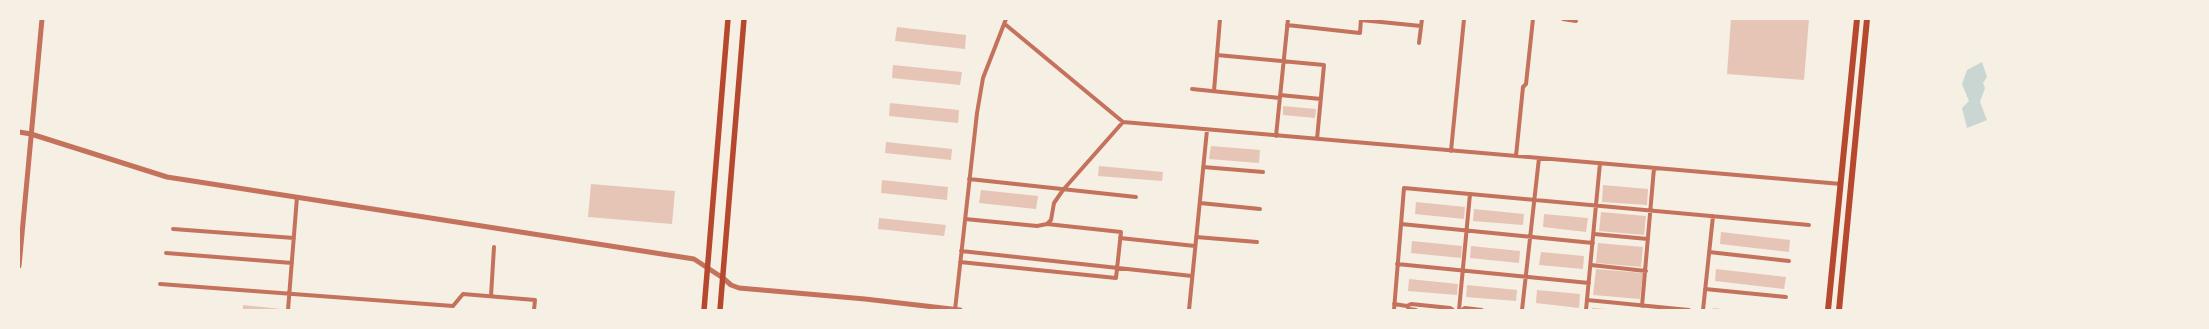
<!DOCTYPE html>
<style>
body{margin:0}
#map{position:relative;width:2209px;height:329px;overflow:hidden;background:#f6efe4;font-family:"PT Sans Narrow",sans-serif}
canvas{display:block}
.frame{position:absolute;inset:0;border:20px solid #f6efe4;pointer-events:none}
</style>
<div id="map">
<canvas width="2209" height="329"></canvas>
<div class="frame"></div>
</div>
<script>
const c = document.querySelector('canvas').getContext('2d');
c.lineJoin = 'round';
function fillPath(path, color) { c.fillStyle = color; c.fill(path, 'evenodd'); }
const poly = rows => new Path2D(rows.map(r => 'M' + r).join(''));
function stroke(path, color, width, dash) { c.strokeStyle = color; c.lineWidth = width; c.lineCap = dash ? 'butt' : 'round'; c.setLineDash(dash || []); c.stroke(path); }
const water = poly([
 [1982,62,1987,77,1983,83,1985,88,1980,102,1987,120,1967,128,1962,108,1969,101,1962,84,1967,70]
]);
const building = poly([
 [1731,19,1809,19,1804,80,1727,74],
 [897,27,966,35,965,49,895,41],
 [893,65,962,72,960,85,892,78],
 [890,103,959,110,958,123,889,116],
 [1283,106,1316,109,1315,118,1283,115],
 [886,142,952,149,951,160,885,153],
 [1211,146,1260,150,1259,163,1209,159],
 [1099,166,1163,172,1162,181,1098,176],
 [882,180,948,187,947,200,881,193],
 [591,184,675,191,672,224,588,217],
 [1603,185,1648,189,1647,205,1602,202],
 [981,190,1038,196,1036,209,979,203],
 [1416,202,1465,207,1464,219,1415,214],
 [1474,209,1524,214,1523,225,1473,221],
 [1601,212,1646,216,1644,235,1599,231],
 [1544,214,1588,218,1586,232,1543,227],
 [879,218,946,225,944,236,878,229],
 [1721,232,1790,240,1789,252,1720,244],
 [1412,241,1462,246,1461,258,1411,253],
 [1598,243,1643,247,1641,267,1596,263],
 [1471,246,1520,251,1519,263,1470,258],
 [1541,252,1584,256,1583,269,1539,265],
 [1596,269,1643,273,1640,299,1593,295],
 [1716,269,1786,277,1784,289,1715,281],
 [1409,279,1458,284,1457,295,1408,291],
 [1467,285,1517,290,1516,301,1466,297],
 [1537,290,1580,294,1579,308,1536,303],
 [243,305,282,309,282,310,243,310],
 [1592,308,1607,309,1607,310,1592,310],
 [1713,308,1723,309,1723,310,1712,310]
]);
const minor = poly([
 [1563,19,1576,21],
 [1361,20,1421,26],
 [1006,25,1123,122,1841,184],
 [1287,25,1360,33,1361,19],
 [1419,43,1422,19],
 [1217,55,1324,65,1317,139],
 [1192,89,1280,98],
 [1214,91,1220,19],
 [1280,95,1321,99],
 [1276,136,1288,19],
 [1451,151,1464,19],
 [1516,156,1523,87,1526,84,1533,19],
 [1203,167,1263,172],
 [969,179,1136,197],
 [1200,203,1260,209],
 [965,219,1037,226,1047,224,1051,220,1054,203,1063,190,1123,122],
 [1401,224,1593,243],
 [173,229,294,238],
 [1594,234,1648,239],
 [1196,237,1257,242],
 [1120,238,1195,246],
 [961,251,1192,276],
 [1709,252,1789,261],
 [166,253,292,263],
 [960,262,1116,278,1121,232,1047,224],
 [1397,264,1589,283],
 [1591,265,1646,271],
 [160,284,453,306],
 [1705,289,1786,297],
 [491,296,494,247],
 [1587,300,1689,310],
 [1394,304,1407,306],
 [453,306,463,294,535,300,534,310],
 [1642,306,1654,168],
 [288,310,297,197],
 [955,310,977,113,983,78,1006,19],
 [1189,310,1207,130],
 [1394,310,1404,188,1809,225],
 [1416,310,1409,309,1407,306,1411,304,1450,308,1453,310],
 [1459,310,1470,194],
 [1462,310,1465,308,1482,310],
 [1522,310,1539,158],
 [1586,310,1600,163],
 [1703,310,1713,216]
]);
const tertiary = poly([
 [19,132,31,134,167,177,694,259,723,278,731,285,739,288,865,299,960,310],
 [19,266,42,19]
]);
const secondary = poly([
 [704,310,728,19],
 [720,310,744,19]
]);
const primary = poly([
 [1828,310,1857,19],
 [1839,310,1867,19]
]);
fillPath(water, '#c9d6d2');
fillPath(building, '#e6c5b7');
stroke(minor, '#c5725c', 4);
stroke(tertiary, '#c5725c', 5);
stroke(secondary, '#b5482f', 5.5);
stroke(primary, '#b5482f', 6);
</script>
